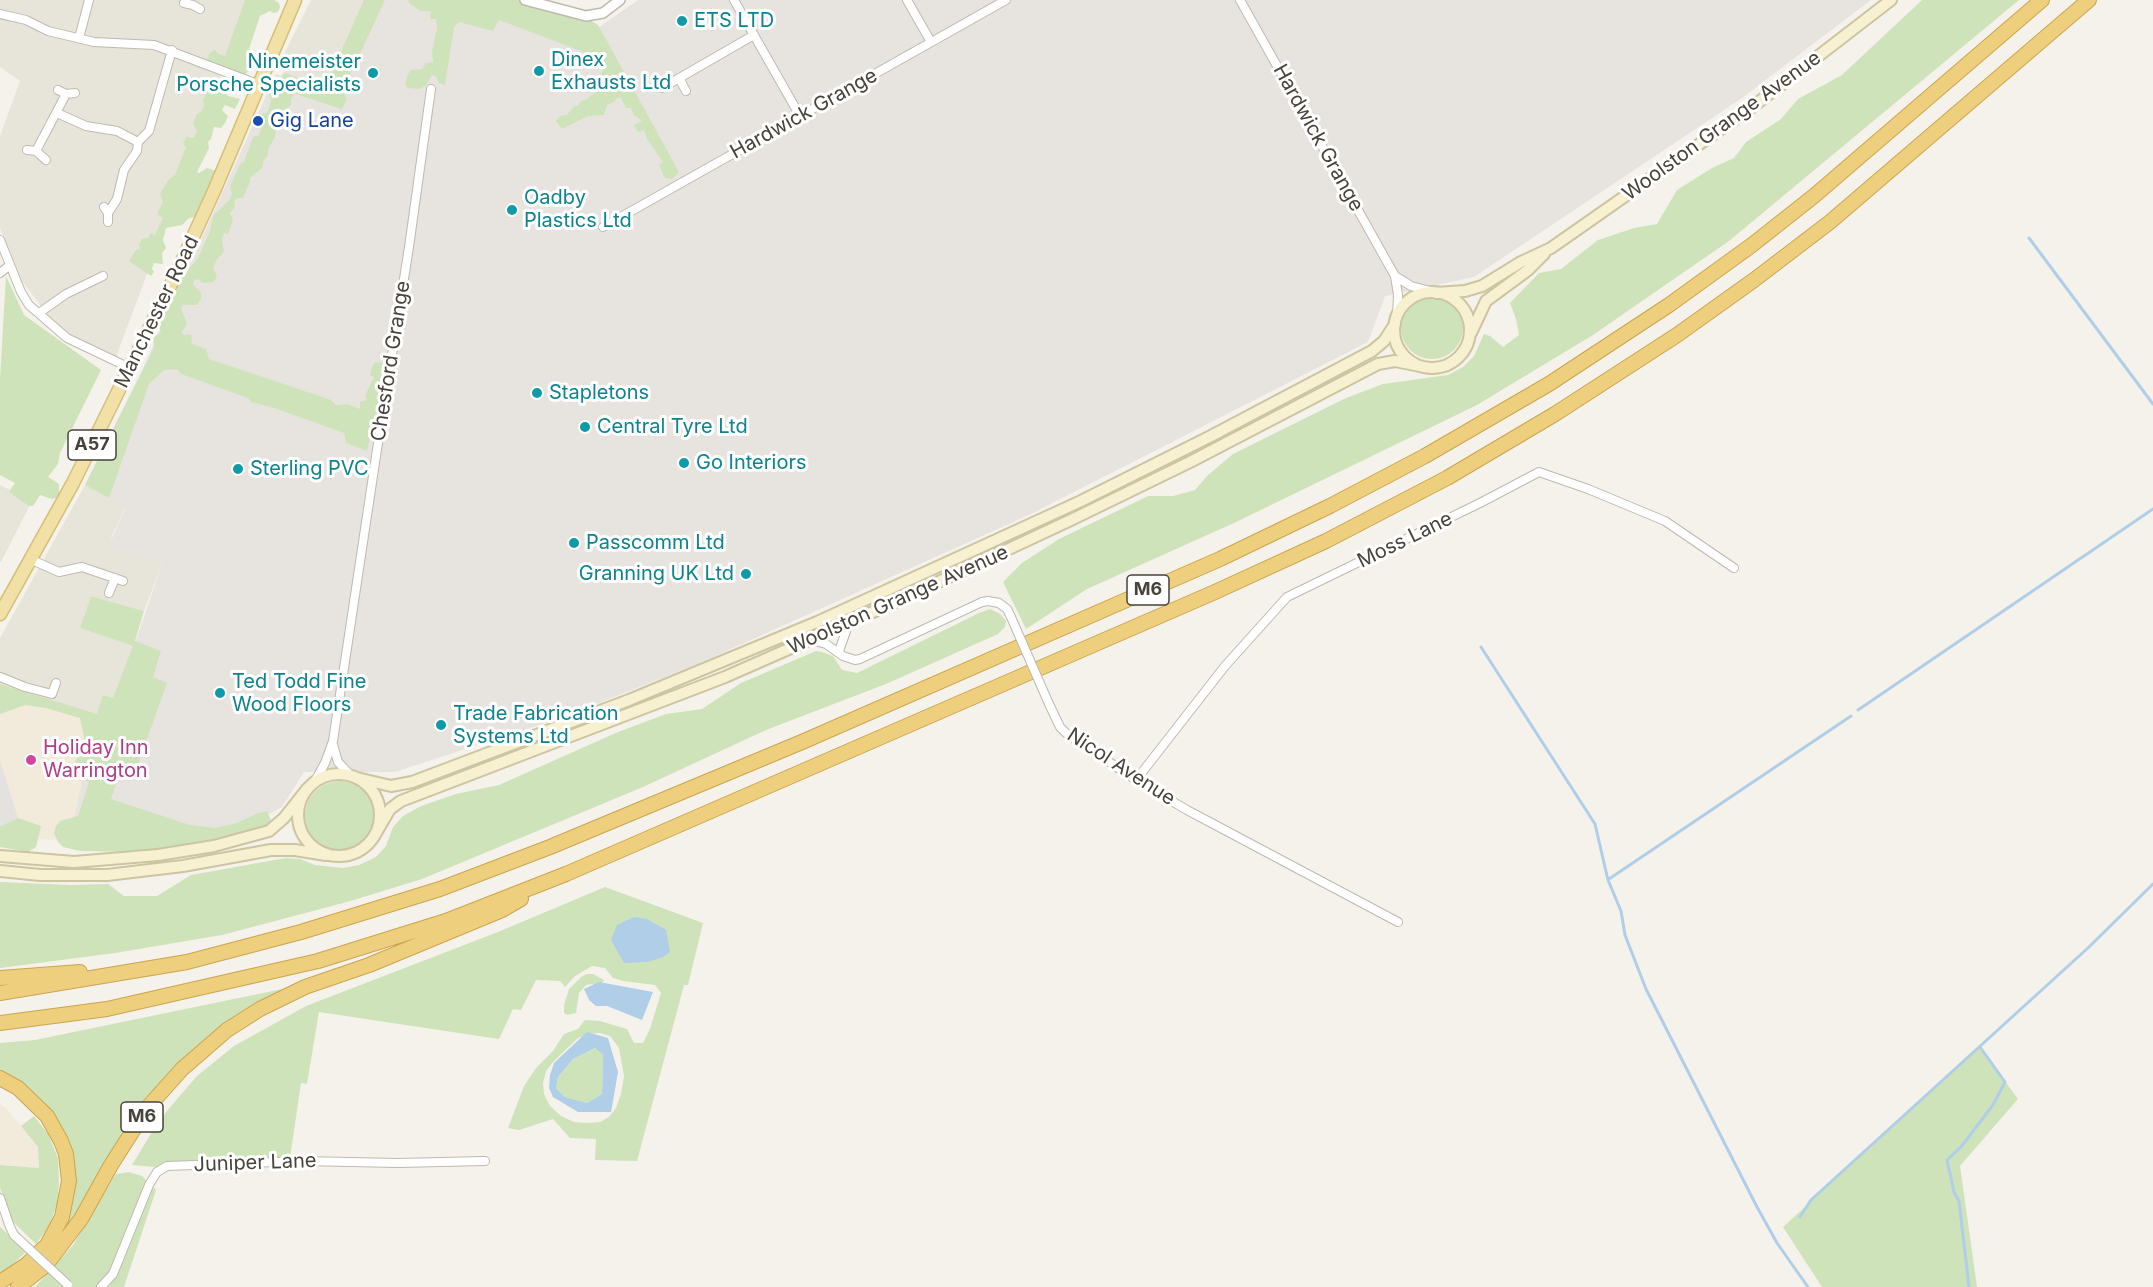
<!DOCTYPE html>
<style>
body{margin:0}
canvas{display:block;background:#f4f2eb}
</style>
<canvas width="2153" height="1287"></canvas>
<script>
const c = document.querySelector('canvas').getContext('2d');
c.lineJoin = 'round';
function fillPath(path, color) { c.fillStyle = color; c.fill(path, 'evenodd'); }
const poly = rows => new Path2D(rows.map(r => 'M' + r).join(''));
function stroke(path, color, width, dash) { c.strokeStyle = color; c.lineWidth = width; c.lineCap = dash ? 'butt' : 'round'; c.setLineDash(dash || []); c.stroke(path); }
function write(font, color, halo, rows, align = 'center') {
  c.font = font + ' Inter,sans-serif'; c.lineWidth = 6; c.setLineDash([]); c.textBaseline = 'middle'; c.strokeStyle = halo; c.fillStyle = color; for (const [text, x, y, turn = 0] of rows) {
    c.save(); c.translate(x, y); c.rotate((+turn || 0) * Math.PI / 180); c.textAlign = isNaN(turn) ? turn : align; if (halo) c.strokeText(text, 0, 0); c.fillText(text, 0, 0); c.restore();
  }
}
const residential = poly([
 [0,0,247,0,213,98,116,357,74,339,50,318,22,281,0,228,0,136,20,81,0,67],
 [311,0,364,0,324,90,284,71,280,62],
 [0,485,32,501,1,562,0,562],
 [85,485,126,506,111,538,162,564,144,611,91,596,80,628,134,646,113,698,97,714,43,701,0,681,0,638]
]);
const commercial = poly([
 [0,681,43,701,97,714,69,840,0,838],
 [0,1104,6,1108,38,1147,39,1168,4,1165,0,1217]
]);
const industrial = poly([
 [364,0,486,0,592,32,638,0,1871,0,1742,98,1474,277,1385,296,1368,342,1031,514,700,663,558,719,395,772,304,772,282,807,242,829,69,840,97,714,103,695,113,697,134,646,162,564,108,547,126,507,85,485,142,370,276,74,281,76,284,71,324,89]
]);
const green = poly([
 [245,0,274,0,279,3,280,7,278,12,273,13,270,11,260,16,249,49,257,54,254,59,247,73,242,76,232,75,231,69,224,66,220,68,209,64,207,60,210,53,215,50,218,54,225,56],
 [364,0,385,0,342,92,347,98,342,109,295,94,291,98,291,105,285,109,283,116,278,119,275,137,268,149,268,155,264,160,262,168,250,178,250,182,243,198,237,198,234,202,235,207,230,213,233,221,228,234,224,233,222,240,224,252,217,259,213,268,217,275,214,282,203,283,198,279,194,280,193,284,201,293,201,299,197,305,183,305,181,309,187,323,182,332,184,335,189,334,192,336,191,343,206,349,209,359,331,400,336,405,348,404,360,409,360,402,367,400,365,396,374,377,370,375,372,367,375,362,386,363,387,368,382,373,381,379,383,385,379,390,382,395,378,401,381,408,380,413,373,420,367,451,346,443,344,433,274,408,251,402,248,398,181,374,177,369,164,370,149,384,109,498,85,485,154,348,153,337,161,332,158,325,168,304,171,301,183,277,198,258,210,231,213,216,230,199,232,194,230,186,240,164,244,162,253,137,259,135,262,126,259,123,262,114,267,113,269,108,271,100,269,93,273,83,286,73,324,89],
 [408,0,519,0,590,20,598,25,679,172,672,179,665,178,659,165,663,162,647,139,644,130,638,132,634,125,642,121,634,115,631,108,626,108,621,98,617,98,614,102,607,105,604,115,588,116,562,129,556,121,560,116,567,115,574,106,578,106,581,101,587,99,597,91,599,87,600,75,605,67,602,59,499,20,493,31,459,22,454,27,445,85,439,83,436,76,432,75,426,85,420,89,407,88,405,83,410,70,422,69,426,63,433,62,432,51,437,28,436,19,430,19,431,11,421,11,410,4],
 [1922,0,2019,0,1729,241,1593,335,1477,405,1234,523,1087,589,1026,629,1003,582,1022,563,1059,539,1148,496,1173,496,1195,490,1207,476,1233,454,1346,398,1383,384,1448,375,1463,367,1474,356,1484,334,1490,336,1503,347,1519,335,1516,319,1510,303,1539,273,1561,269,1598,240,1634,228,1657,224,1677,190,1712,168,1734,158,1746,142,1781,119,1798,99,1842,75],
 [212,81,227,86,226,93,228,96,240,99,235,109,225,105,222,110,228,116,225,123,221,128,214,127,211,139,208,142,209,148,197,172,199,173,207,168,217,171,211,195,204,195,202,208,194,217,189,218,182,225,166,228,163,240,166,248,162,253,163,264,154,263,152,269,154,272,151,276,129,261,136,250,140,250,139,245,142,239,148,238,151,233,155,235,163,218,157,214,163,202,160,194,169,179,175,175,186,147,183,144,186,137,194,138,197,130,193,124,197,114,202,111,204,105,203,100],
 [6,276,24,315,101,370,60,453,58,464,48,477,59,484,59,497,52,499,40,495,33,506,29,506,9,492,15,483,0,475,0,379],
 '1401 328a31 31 0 1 1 62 0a31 31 0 1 1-62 0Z',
 [91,596,144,611,135,641,161,651,153,677,167,683,136,770,122,766,111,799,190,825,215,828,237,823,258,813,267,811,271,821,258,830,218,840,138,852,80,851,63,847,58,842,54,833,56,826,60,821,78,816,89,782,75,776,74,769,76,760,86,747,80,718,46,708,25,705,0,714,0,684,97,714,103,695,113,698,133,646,80,628],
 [990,609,1000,614,1006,621,1005,627,998,634,886,684,766,730,643,787,422,879,347,902,222,935,115,953,0,968,0,882,71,885,108,884,124,896,157,896,191,875,286,858,300,859,315,865,343,868,359,865,376,857,386,846,393,827,403,816,421,806,456,794,499,785,618,732,666,714,702,709,741,683,816,651,822,652,833,656,842,670,857,673,979,613],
 '305 816a35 35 0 1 1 70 0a35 35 0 1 1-70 0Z',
 [18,818,41,826,36,847,28,852,0,847,0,826],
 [605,887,703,923,688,985,684,985,637,1161,595,1160,596,1139,570,1138,553,1119,519,1130,508,1128,524,1086,536,1068,553,1051,564,1034,578,1029,585,1020,600,1021,627,1029,634,1043,643,1043,650,1029,661,993,655,985,623,981,613,978,605,968,592,966,575,976,565,987,560,981,536,980,521,1010,513,1009,499,1039,319,1012,307,1084,301,1083,290,1158,154,1167,132,1165,158,1122,177,1099,197,1076,234,1046,306,1006,498,932],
 [600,1033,610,1036,619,1048,624,1076,621,1094,616,1108,609,1117,600,1122,588,1123,574,1122,561,1116,550,1106,544,1094,543,1083,546,1071,554,1061,578,1038,588,1034],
 [587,974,593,974,604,980,601,986,592,984,586,985,579,993,576,1013,567,1015,564,1013,564,1005,569,989,581,977],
 [292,987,249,1008,202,1042,166,1077,131,1122,72,1221,53,1244,68,1215,73,1196,74,1170,68,1145,60,1125,45,1104,20,1082,0,1072,0,1043,35,1040],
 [1980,1047,2018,1099,1960,1166,1977,1287,1822,1287,1783,1227],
 [595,1048,603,1055,602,1094,587,1103,565,1097,556,1088,558,1077,573,1059],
 [34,1116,48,1134,58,1158,59,1184,57,1204,49,1226,36,1244,13,1222,0,1187,0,1165,39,1168,38,1147,21,1126],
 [129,1172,142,1176,156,1190,124,1287,35,1287,73,1245,116,1174],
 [0,1227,27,1251,9,1268,0,1273]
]);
const parking = poly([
 [0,761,18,818,0,826]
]);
const water = poly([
 [634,917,647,919,666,930,670,952,663,957,648,962,624,963,611,940,617,925],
 [599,982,653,992,642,1020,607,1006,596,1006,589,1000,584,989],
 [587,1032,608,1038,618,1072,611,1112,578,1112,553,1097,549,1088,550,1075,554,1063],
 [595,1048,603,1055,602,1094,587,1103,565,1097,556,1088,558,1077,573,1059]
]);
const stream = poly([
 [2029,238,2153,404],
 [1481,647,1595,824,1608,880,1621,911,1625,935,1646,989,1757,1207,1777,1243,1808,1287],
 [1858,710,2153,509],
 [1609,879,1851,716],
 [1800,1217,1811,1200,2089,947,2153,884],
 [1969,1287,1959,1201,1954,1192,1947,1160,1961,1147,1993,1105,2005,1082,1980,1047]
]);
const minor = poly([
 [734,0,800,116],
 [907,0,931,42],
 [1240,0,1395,276,1398,295,1397,317],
 [184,3,193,5,200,9],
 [0,14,26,20,48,31,94,42,154,45,260,85],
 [79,38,89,0],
 [679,78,686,91],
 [662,88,754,35],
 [58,90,66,94,75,93],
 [57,113,86,126,117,131,138,142],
 [27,150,36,151,46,160],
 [36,151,66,94],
 [104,207,108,213,108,222],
 [108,213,117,199,124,170,137,151,138,142,149,131,172,50],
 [603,227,1006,0],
 [0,240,21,292,29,305,67,338,130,368],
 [0,273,10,265],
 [1395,276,1411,286,1434,292],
 [39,313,66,294,103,276],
 [32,560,59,572,82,567,123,581],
 [109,593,115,578],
 [811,640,826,644,843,656,855,660,860,659,982,602,988,601,999,603,1007,609,1011,617],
 [839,651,849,623],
 [0,677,25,687,52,694,56,683],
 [1049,704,1060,727,1066,733,1136,780,1187,810,1398,922],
 [333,745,338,762,351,776],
 [1136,780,1225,666,1287,597,1480,503,1539,472,1588,489,1665,521,1734,568],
 [314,783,325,763,333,741,376,456,409,247,431,89],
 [0,1198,10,1227,14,1235],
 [101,1287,113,1274,149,1185,157,1172,167,1166,302,1161,398,1163,485,1161]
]);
const tertiary = poly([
 [525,0,586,16,603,13,620,0]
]);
const secondary = poly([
 '1394 330a38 38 0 1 1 76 0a38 38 0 1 1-76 0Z',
 [1436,293,1465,291,1482,286,1521,262,1551,248,1751,108,1891,0],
 [1471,333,1486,301,1528,270,1544,254],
 '298 815a41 41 0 1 1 82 0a41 41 0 1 1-82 0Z',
 [357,778,391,786,412,782,629,700,817,622,1081,501,1211,436,1372,351,1384,341,1395,324],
 [376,833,390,809,401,801,725,677,900,600,1073,519,1190,462,1378,364,1395,361,1420,366],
 [0,856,74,862,158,855,214,846,269,831,284,818,307,789],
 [0,871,40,875,107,875,183,866,271,850,295,850,326,855]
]);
const primary = poly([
 [0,614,73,483,177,272,214,191,295,0]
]);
const motorway = poly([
 [0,978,80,972],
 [0,993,187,962,301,932,440,889,550,847,802,742,1220,559,1330,506,1425,456,1549,384,1669,305,1752,245,1814,196,2042,0],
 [0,1023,107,1009,318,961,446,921,566,874,1215,592,1326,541,1447,478,1555,414,1677,335,1754,280,1830,222,2089,0],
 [0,1078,18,1088,47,1116,61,1141,66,1154,69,1181,62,1217,47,1245,26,1265,0,1282],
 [18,1287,46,1265,81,1219,111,1165,148,1107,182,1069,227,1030,260,1009,305,987,369,965,502,910,521,899]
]);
const minorBridge = poly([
 [1011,617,1049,704],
 [14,1235,68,1285]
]);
const markers = [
 [682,21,6,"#0f9aa8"],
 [539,71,6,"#0f9aa8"],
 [373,73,6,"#0f9aa8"],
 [258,121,6,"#1a4fb4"],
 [512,210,6,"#0f9aa8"],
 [537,393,6,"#0f9aa8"],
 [585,427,6,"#0f9aa8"],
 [684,463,6,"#0f9aa8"],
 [238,469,6,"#0f9aa8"],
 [574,543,6,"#0f9aa8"],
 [746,574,6,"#0f9aa8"],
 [220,693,6,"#0f9aa8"],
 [441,725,6,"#0f9aa8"],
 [31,760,6,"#d1479c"]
];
const shields = [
 [92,445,48],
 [1148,590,42],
 [142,1117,42]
];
const shieldNames = [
 ["A57",92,445],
 ["M6",1148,590],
 ["M6",142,1117]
];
const cultureNames = [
 ["ETS LTD",694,21],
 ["Dinex",551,60],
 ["Exhausts Ltd",551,83],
 ["Ninemeister",361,62,"right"],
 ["Porsche Specialists",361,85,"right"],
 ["Oadby",524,198],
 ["Plastics Ltd",524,221],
 ["Stapletons",549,393],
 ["Central Tyre Ltd",597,427],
 ["Go Interiors",696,463],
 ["Sterling PVC",250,469],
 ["Passcomm Ltd",586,543],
 ["Granning UK Ltd",734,574,"right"],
 ["Ted Todd Fine",232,682],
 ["Wood Floors",232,705],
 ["Trade Fabrication",453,714],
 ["Systems Ltd",453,737]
];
const streetNames = [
 ["Hardwick Grange",804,114,-29],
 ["Woolston Grange Avenue",1722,126,-36],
 ["Hardwick Grange",1318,138,61],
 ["Manchester Road",157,312,-64],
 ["Chesford Grange",391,361,-81],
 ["Moss Lane",1405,540,-26],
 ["Woolston Grange Avenue",898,600,-24],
 ["Nicol Avenue",1121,767,33],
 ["Juniper Lane",255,1163,-2]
];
const transitNames = [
 ["Gig Lane",270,121]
];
const hotelNames = [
 ["Holiday Inn",43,748],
 ["Warrington",43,771]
];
fillPath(residential, '#e7e4da');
fillPath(commercial, '#f2eada');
fillPath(industrial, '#e7e4e0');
fillPath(green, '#cee3ba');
fillPath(parking, '#e3e2df');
fillPath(water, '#b0cee8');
stroke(stream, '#b0cee8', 3);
stroke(minor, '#bebaaf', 10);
stroke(tertiary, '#bebaaf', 12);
stroke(secondary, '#cdc5a1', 14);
stroke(primary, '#d6bf77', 15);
stroke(motorway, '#cba54e', 16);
stroke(minor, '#fff', 8);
stroke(tertiary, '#fff', 9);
stroke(secondary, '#f8f1d1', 10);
stroke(primary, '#f2e1a6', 12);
stroke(motorway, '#edcf7e', 14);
stroke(minorBridge, '#bebaaf', 10, []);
stroke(minorBridge, '#fff', 8);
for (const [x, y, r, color] of markers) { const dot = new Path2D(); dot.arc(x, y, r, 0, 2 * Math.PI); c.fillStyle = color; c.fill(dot); stroke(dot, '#fff', 2); }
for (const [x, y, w] of shields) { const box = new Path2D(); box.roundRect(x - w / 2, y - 15, w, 30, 4.5); c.fillStyle = '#fff'; c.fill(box); stroke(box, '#47433a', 1.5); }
write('bold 18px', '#47433a', null, shieldNames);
write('20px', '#0d838f', '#fff', cultureNames, 'left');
write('20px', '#47433a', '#fff', streetNames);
write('20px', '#164399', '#fff', transitNames, 'left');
write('20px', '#b23c85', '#fff', hotelNames, 'left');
</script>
